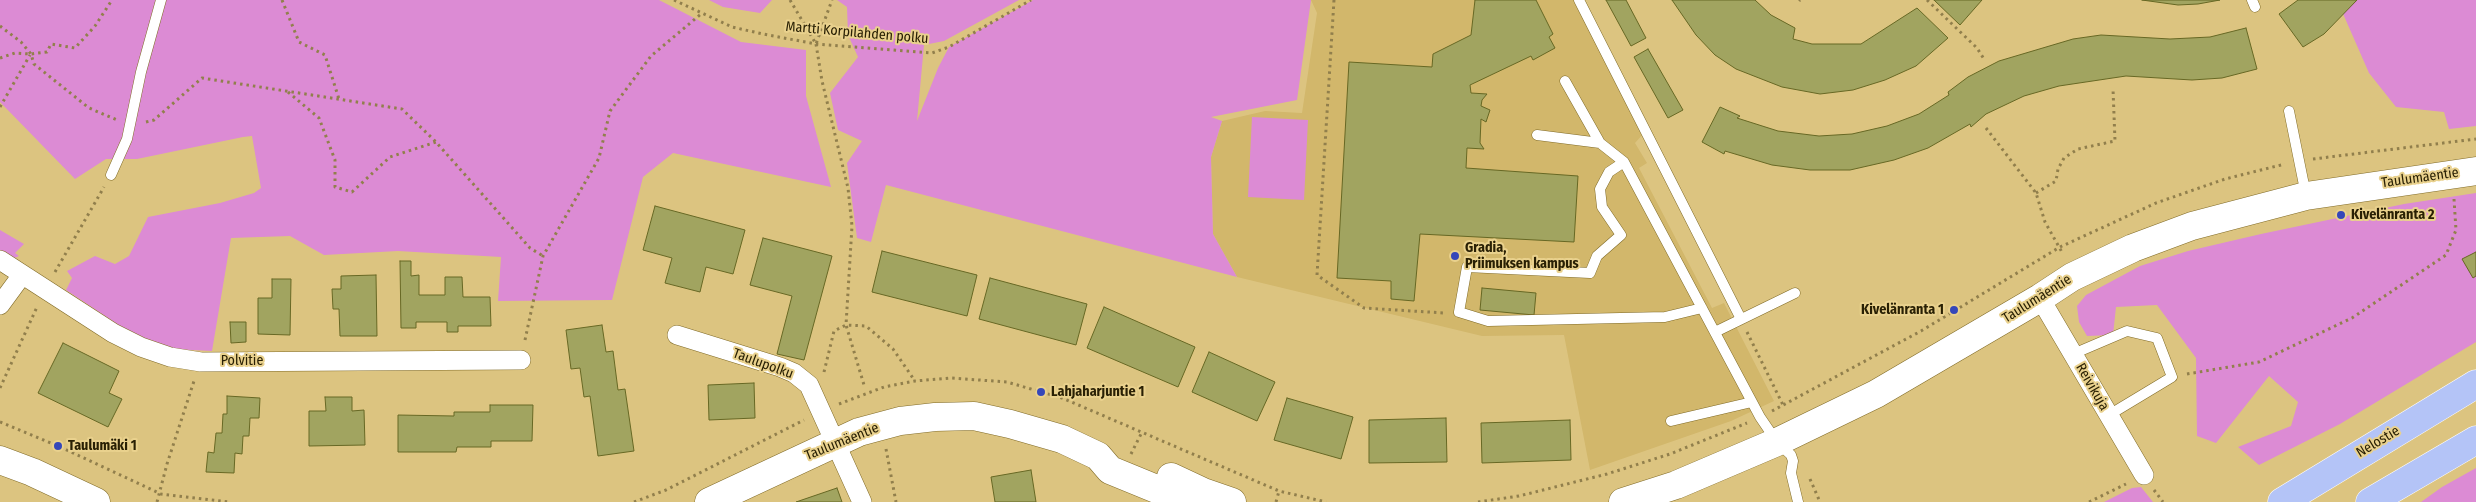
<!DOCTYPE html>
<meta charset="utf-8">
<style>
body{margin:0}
canvas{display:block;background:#dcc480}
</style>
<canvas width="2476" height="502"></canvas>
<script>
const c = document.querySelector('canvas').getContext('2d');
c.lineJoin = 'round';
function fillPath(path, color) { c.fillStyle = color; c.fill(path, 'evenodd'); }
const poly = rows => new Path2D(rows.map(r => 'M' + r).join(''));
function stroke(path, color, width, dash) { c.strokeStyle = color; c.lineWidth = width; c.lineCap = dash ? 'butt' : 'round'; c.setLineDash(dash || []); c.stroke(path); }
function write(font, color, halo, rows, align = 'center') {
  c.font = font + ' "Fira Sans Condensed",sans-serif'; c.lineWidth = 4; c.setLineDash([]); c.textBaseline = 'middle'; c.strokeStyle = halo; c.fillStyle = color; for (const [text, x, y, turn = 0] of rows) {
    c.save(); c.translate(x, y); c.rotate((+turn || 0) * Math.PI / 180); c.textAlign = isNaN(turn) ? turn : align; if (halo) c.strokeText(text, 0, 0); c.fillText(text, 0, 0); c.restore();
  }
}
const built = poly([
 [1311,0,1574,0,1644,133,1635,143,1647,163,1639,168,1712,308,1724,303,1774,401,1731,421,1590,470,1564,335,1482,336,1237,277,1213,234,1211,157,1222,121,1265,111,1302,113,1317,13]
]);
const green = poly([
 [0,0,659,0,741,42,806,50,806,96,831,187,673,153,643,177,612,300,498,301,501,257,398,251,324,255,290,236,231,238,212,351,172,349,135,336,66,290,72,278,67,271,95,256,115,264,129,256,148,217,220,203,254,193,261,188,252,136,243,137,137,159,106,159,75,179,0,102],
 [709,0,772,0,760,13,723,7],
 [837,0,1019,0,944,41,924,45,917,121,938,68,949,47,1033,0,1311,0,1297,100,1211,117,1222,121,1211,157,1213,234,1237,277,886,185,871,242,857,238,847,163,862,141,838,130,830,93,858,57,848,35,847,7],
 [2337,0,2476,0,2476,126,2449,129,2444,112,2396,107,2369,73],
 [1252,117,1308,120,1304,200,1248,197],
 [2476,193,2476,342,2340,424,2259,465,2238,447,2291,426,2298,402,2269,376,2216,443,2197,436,2196,358,2157,305,2116,307,2113,335,2087,336,2079,322,2077,306,2086,295,2140,266,2188,251,2261,234,2404,204],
 [0,230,24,244,15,253,19,256,12,259,0,251],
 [2476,468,2476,502,2421,502,2442,487],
 [2141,487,2153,502,2104,502,2132,488]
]);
const building = poly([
 [1475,0,1536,0,1553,34,1549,37,1555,48,1533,60,1531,56,1470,85,1471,93,1487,94,1482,100,1481,106,1490,110,1486,122,1481,119,1480,143,1484,149,1467,148,1466,168,1578,176,1574,242,1420,234,1414,301,1391,299,1391,281,1337,278,1349,62,1432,67,1433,54,1471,35,1475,0],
 [1606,0,1626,0,1646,38,1631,46,1606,0],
 [1672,0,1755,0,1771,15,1795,28,1793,39,1812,44,1861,44,1917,8,1948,38,1916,66,1885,80,1853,90,1820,94,1782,87,1736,69,1715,55,1696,35,1672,0],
 [1934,0,1982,0,1960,25,1934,0],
 [2142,0,2220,0,2198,4,2178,5,2142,0],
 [2298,0,2357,0,2324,34,2303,47,2279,14,2298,0],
 [2246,28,2257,69,2222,78,2192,80,2126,76,2059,86,2024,96,1986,114,1971,127,1970,124,1928,148,1894,160,1850,170,1810,170,1772,165,1725,151,1724,154,1702,142,1720,107,1740,116,1737,118,1778,131,1819,136,1852,134,1887,126,1919,114,1949,95,1948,92,1968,77,1999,61,2073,39,2101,35,2170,39,2210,37,2246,28],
 [1648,49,1683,110,1668,118,1634,57,1648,49],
 [655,206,745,230,733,274,706,267,700,292,665,283,672,258,643,250,655,206],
 [763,238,832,256,804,360,777,354,792,296,750,285,763,238],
 [882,251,977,275,967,316,872,292,882,251],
 [2476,252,2476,276,2473,278,2462,259,2476,252],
 [400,261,411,261,411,276,419,275,419,295,445,295,445,277,462,277,463,297,490,297,491,326,458,326,458,332,447,332,447,322,416,322,416,328,401,328,400,261],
 [376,275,377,336,340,336,339,309,333,309,332,289,341,289,341,276,376,275],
 [990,278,1087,304,1076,345,979,319,990,278],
 [272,279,291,279,290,335,258,334,258,298,272,298,272,279],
 [1482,288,1536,293,1534,315,1480,310,1482,288],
 [1104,307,1195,347,1178,387,1087,348,1104,307],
 [230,322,246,322,246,342,231,343,230,322],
 [602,325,606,352,613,351,618,390,625,389,634,451,598,456,590,396,584,397,580,368,571,369,566,330,602,325],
 [63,343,119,371,109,393,122,399,108,427,38,393,63,343],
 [1209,352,1275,382,1257,421,1192,392,1209,352],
 [754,383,755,418,709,420,708,385,754,383],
 [227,396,260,398,259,418,250,418,249,436,243,436,242,454,235,453,234,473,206,472,208,452,214,453,216,433,222,433,223,414,227,414,227,396],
 [325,397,352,397,352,411,364,410,365,445,309,446,309,411,326,411,325,397],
 [1287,398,1353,417,1341,459,1274,440,1287,398],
 [490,405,533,405,532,441,491,441,491,447,457,447,456,452,398,452,398,415,454,416,454,412,490,412,490,405],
 [1446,418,1447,462,1369,463,1369,420,1446,418],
 [1570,420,1571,460,1482,463,1481,423,1570,420],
 [1031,470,1036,502,995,502,991,477,1031,470],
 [837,488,842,502,796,502,837,488]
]);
const path = poly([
 [282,0,299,42,325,55,339,99],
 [674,0,732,27,763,34,816,44,932,53,949,47,1031,0],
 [790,0,816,44,832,0],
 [1334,0,1317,275,1364,308,1444,313],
 [1927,0,1977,48,1984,59],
 [1799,1,1800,0],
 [0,26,21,42,31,54,34,64,89,108,117,120],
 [816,44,822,81,848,188,852,226,846,325,864,385],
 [0,58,15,53,31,54,47,52,51,44,75,48,95,26,112,0],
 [288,92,319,118,335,160,335,187,352,192,390,157,436,142],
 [0,107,30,55],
 [146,122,154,120,202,78,402,109,436,142,530,248,543,256],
 [1986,128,2036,193,2045,222,2063,254],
 [2313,159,2476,139],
 [2036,193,2056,181,2058,169,2064,158,2078,149,2115,141,2113,89],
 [55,272,104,187],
 [1747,332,1783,405],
 [525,340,543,256,599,158,610,111,651,56,701,14],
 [824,372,834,331,846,325,866,326,893,349,915,381],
 [2187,374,2259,362,2352,318,2446,255,2456,230,2454,199],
 [0,388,37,307],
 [839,404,884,387,915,381,951,378,1007,382,1062,398,1279,491,1326,502],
 [1772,411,1921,331,2060,247,2156,203,2225,179,2285,164],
 [0,422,58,446,161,494,230,502],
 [886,449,896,502],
 [1131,454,1142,432],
 [1810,479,1820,502],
 [2154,490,2163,502],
 [157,502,167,464,194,381],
 [634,502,666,490,804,420],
 [1276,502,1279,491],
 [1478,502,1519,496,1607,474,1670,454,1747,423],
 [2089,502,2126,484]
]);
const service = poly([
 [1579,0,1741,319],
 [2252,0,2255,7],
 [1565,81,1600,143,1624,162,1760,417,1777,442,1791,455,1793,461,1791,473,1798,502],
 [2289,111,2306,195],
 [1537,135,1600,143],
 [1624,162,1609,172,1600,189,1602,207,1621,235,1597,256,1590,273,1467,267,1459,312,1488,321,1665,317,1702,308],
 [111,175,127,139,141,72,161,0],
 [1715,332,1795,293],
 [2073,354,2127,331,2157,338,2172,377,2109,415],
 [1671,421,1752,402]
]);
const minor = poly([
 [0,260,113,333,141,347,170,357,201,362,521,360],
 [2040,298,2144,475],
 [0,305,22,275],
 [677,335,780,367,794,373,809,385,862,502]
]);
const secondary = poly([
 [0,460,32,472,96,502],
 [1171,477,1203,492,1232,502],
 [709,502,859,432,900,421,935,417,974,416,1010,424,1062,439,1098,456,1110,470,1188,502],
 [1623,502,1676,485,1777,442,1876,394,2040,298,2072,277,2133,248,2192,226,2306,196,2476,171]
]);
const trunk = poly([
 [2282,502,2476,384],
 [2370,502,2476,440]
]);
const markers = [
 [2341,215,5,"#3547b9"],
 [1455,256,5,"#3547b9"],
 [1954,310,5,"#3547b9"],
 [1041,392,5,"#3547b9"],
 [58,446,5,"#3547b9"]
];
const streetNames = [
 ["Martti Korpilahden polku",857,33,5],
 ["Taulumäentie",2420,178,-8],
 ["Taulumäentie",2037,299,-32],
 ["Polvitie",242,361],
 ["Taulupolku",763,364,20],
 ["Reivikuja",2092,387,60],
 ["Taulumäentie",842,442,-22],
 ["Nelostie",2378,442,-31]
];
const poiNames = [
 ["Kivelänranta 2",2351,215],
 ["Gradia,",1465,248],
 ["Priimuksen kampus",1465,264],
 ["Kivelänranta 1",1944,310,"right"],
 ["Lahjaharjuntie 1",1051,392],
 ["Taulumäki 1",68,446]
];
fillPath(built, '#d2b76b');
fillPath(green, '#dc8bd4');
fillPath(building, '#a1a460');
stroke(building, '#676824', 1);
stroke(service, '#816b27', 11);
stroke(minor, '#816b27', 20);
stroke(secondary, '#816b27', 29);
stroke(trunk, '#fff', 29);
stroke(path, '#917f4c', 3, [2.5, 4]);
stroke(service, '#fff', 10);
stroke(minor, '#fff', 19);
stroke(secondary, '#fff', 28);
stroke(trunk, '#b4c4f7', 28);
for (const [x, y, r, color] of markers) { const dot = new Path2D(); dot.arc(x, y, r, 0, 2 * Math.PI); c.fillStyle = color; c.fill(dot); stroke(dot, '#e9d18d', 2); }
write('14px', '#292004', '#e9d18d', streetNames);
write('bold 14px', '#292004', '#e9d18d', poiNames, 'left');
</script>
